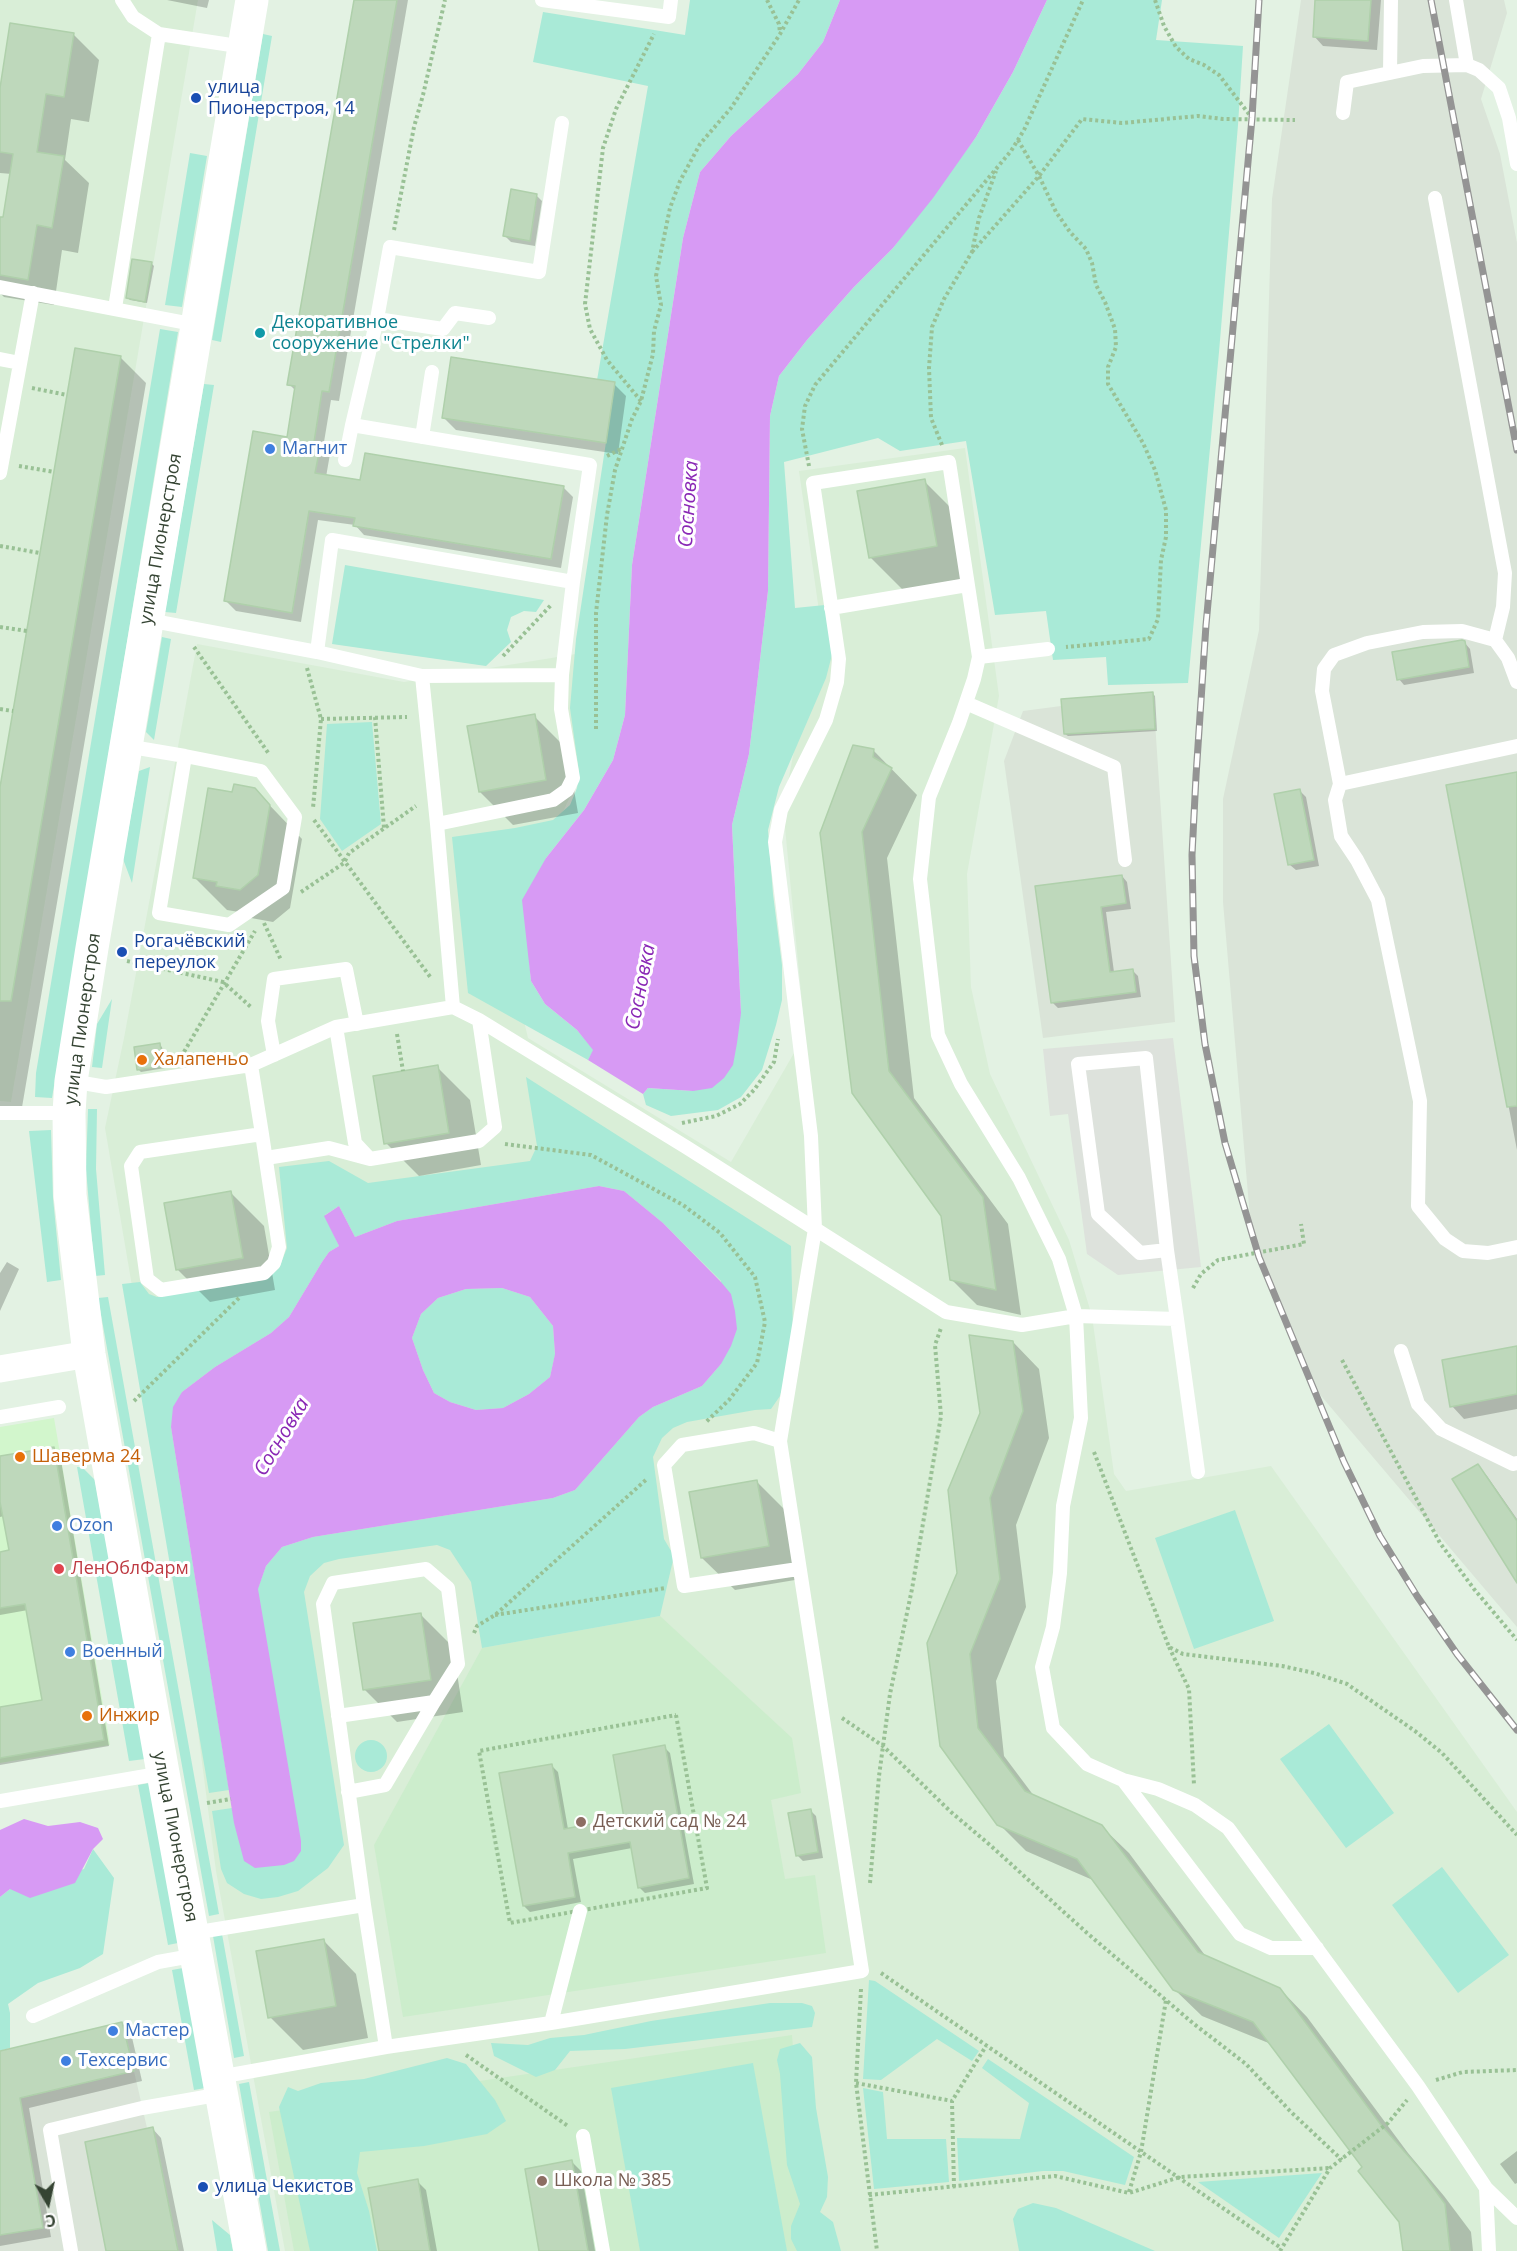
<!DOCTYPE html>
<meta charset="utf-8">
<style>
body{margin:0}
#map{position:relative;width:1517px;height:2251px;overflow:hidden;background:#e3f2e3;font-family:"Open Sans",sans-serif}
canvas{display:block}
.north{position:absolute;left:18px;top:2173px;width:60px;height:60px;-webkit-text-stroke:4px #fff;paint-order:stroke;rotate:171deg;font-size:16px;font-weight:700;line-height:24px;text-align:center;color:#354433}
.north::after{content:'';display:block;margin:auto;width:21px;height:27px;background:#354433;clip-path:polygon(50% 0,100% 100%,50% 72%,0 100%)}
</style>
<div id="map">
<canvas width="1517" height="2251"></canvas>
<div class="north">С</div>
</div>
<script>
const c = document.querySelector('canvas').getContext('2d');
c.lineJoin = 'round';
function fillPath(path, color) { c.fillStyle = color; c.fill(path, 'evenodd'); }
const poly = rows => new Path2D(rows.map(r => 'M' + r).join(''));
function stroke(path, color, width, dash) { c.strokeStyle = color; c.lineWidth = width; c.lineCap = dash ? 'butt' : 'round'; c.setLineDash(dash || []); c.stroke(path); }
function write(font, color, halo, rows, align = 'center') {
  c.font = font + ' "Open Sans",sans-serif'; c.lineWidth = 6; c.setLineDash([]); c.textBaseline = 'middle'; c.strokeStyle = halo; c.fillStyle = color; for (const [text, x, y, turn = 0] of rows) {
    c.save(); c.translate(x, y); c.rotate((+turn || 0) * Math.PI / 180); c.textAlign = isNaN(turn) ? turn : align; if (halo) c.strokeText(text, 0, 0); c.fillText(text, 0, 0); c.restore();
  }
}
const residential = poly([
 [0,0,198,0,11,1102,0,1101],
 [965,448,999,696,967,874,971,987,990,1074,1069,1240,1092,1316,1114,1474,1126,1491,1271,1466,1517,1812,1517,2251,285,2251,216,1871,178,1576,138,1321,105,1128,124,1038,197,644,404,682,582,653,586,764,559,820,507,949,528,1038,731,1162,805,1034,783,807,820,618,799,471]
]);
const commercial = poly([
 [54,1418,110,1745,0,1763,0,1427]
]);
const industrial = poly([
 [1301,0,1504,0,1507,13,1481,99,1500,154,1517,243,1517,1627,1311,1384,1251,1229,1223,902,1223,799,1259,630,1272,199],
 [1153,692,1175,1022,1043,1038,1004,761,1023,711,1061,706,1061,699],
 [134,2071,147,2128,153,2127,178,2251,0,2251,0,2103]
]);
const education = poly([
 [660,1616,792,1738,801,1793,771,1800,785,1879,815,1875,826,1953,403,2017,374,1845,482,1648],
 [792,2035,808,2251,294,2251,269,2112]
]);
const green = poly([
 [690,0,840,0,823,42,798,74,731,136,700,172,683,238,632,565,625,715,613,760,584,810,546,858,529,958,531,981,545,1004,577,1030,594,1050,588,1060,468,993,452,837,515,828,553,820,570,805,577,788,579,772,570,708,576,639,615,383,597,380,648,86,533,62,543,12,685,35],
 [1047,0,1162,0,1156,40,1243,46,1238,125,1219,352,1188,683,1108,685,1106,657,1053,660,1046,611,995,615,966,441,900,451,878,438,784,462,795,608,825,605,834,647,826,678,779,787,768,830,773,894,782,965,782,1000,776,1025,762,1070,741,1097,718,1110,671,1116,646,1105,643,1094,648,1088,693,1091,741,1013,732,825,749,754,768,591,770,416,779,376,807,340,854,287,893,248,976,137,1013,72],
 [263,34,272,36,221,342,212,340],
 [190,153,207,156,182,307,165,305],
 [160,329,178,332,52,1098,35,1097,36,1073],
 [204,384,214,385,176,613,165,612],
 [345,565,544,600,536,612,524,611,511,617,507,630,511,642,486,666,332,644],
 [162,637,171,639,154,740,146,732],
 [372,722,381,824,342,851,320,819,327,724],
 [150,767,132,883,123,859,139,771],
 [112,999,102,1068,92,1067,97,1024],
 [526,1077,791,1246,793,1334,789,1365,780,1396,771,1409,755,1410,687,1422,673,1428,662,1438,653,1457,664,1539,674,1556,660,1616,482,1648,471,1582,450,1550,437,1545,339,1559,324,1563,310,1576,304,1592,344,1845,328,1868,298,1891,278,1897,261,1899,244,1894,227,1883,221,1869,212,1811,232,1808,245,1861,258,1588,266,1566,282,1547,313,1537,553,1498,575,1490,639,1417,653,1407,702,1386,721,1364,721,1281,663,1223,624,1191,599,1186,397,1221,355,1237,339,1206,325,1215,339,1246,329,1252,322,1262,289,1317,271,1333,215,1367,182,1392,171,1427,229,1790,209,1793,122,1284,140,1282,149,1294,157,1297,264,1280,279,1268,287,1248,279,1167,329,1161,368,1183,530,1161,537,1146],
 [88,1109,97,1109,96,1169,105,1275,95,1276,86,1169],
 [51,1130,53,1198,61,1280,47,1282,29,1131],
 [502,1288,530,1297,553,1326,555,1355,550,1377,529,1394,503,1408,476,1410,450,1402,434,1393,423,1370,412,1338,421,1314,438,1298,466,1289],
 [108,1297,219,1914,209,1916,98,1298],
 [77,1467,82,1467,95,1480,145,1759,129,1761],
 [1235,1510,1274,1621,1194,1649,1155,1538],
 [1329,1724,1394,1813,1346,1848,1280,1759],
 '355 1756a16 16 0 1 1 32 0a16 16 0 1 1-32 0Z',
 [149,1783,178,1943,168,1945,138,1785],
 [93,1849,114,1878,103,1954,80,1968,38,1983,8,2004,10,2013,10,2048,0,2051,0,1897,10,1889,84,1869],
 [1442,1867,1509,1955,1458,1993,1392,1905],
 [222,1934,244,2056,234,2058,213,1936],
 [183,1968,205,2088,194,2090,172,1970],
 [869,1980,875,1981,979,2051,972,2061,937,2039,881,2080,863,2079],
 [770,2003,802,2003,812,2006,815,2013,812,2027,625,2049,570,2051,555,2070,536,2077,494,2056,491,2043,528,2045,550,2038,584,2035,651,2021],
 [800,2043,812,2057,816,2108,828,2177,827,2197,820,2212,833,2222,841,2251,797,2251,791,2239,791,2226,800,2204,787,2165,780,2074,777,2060,780,2049],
 [447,2058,466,2064,495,2100,506,2121,487,2134,424,2146,360,2152,357,2173,369,2211,377,2251,310,2251,279,2107,288,2087,298,2091,321,2083,364,2079],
 [988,2059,1134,2157,1125,2185,1063,2171,1043,2171,959,2181,957,2138,1020,2139,1029,2103,982,2068],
 [753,2063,787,2251,640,2251,611,2088],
 [249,2082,280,2251,268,2251,239,2084],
 [863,2088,883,2092,887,2139,946,2139,949,2182,874,2189],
 [1322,2173,1279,2238,1198,2182],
 [1033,2203,1056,2208,1155,2251,1019,2251,1013,2219,1018,2209],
 [212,2220,230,2235,233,2251,217,2251]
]);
const parking = poly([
 [1173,1038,1201,1267,1118,1275,1087,1254,1068,1114,1050,1116,1043,1049]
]);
const water = poly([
 [840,0,1047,0,1013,72,976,137,933,198,893,248,854,287,807,340,779,376,770,416,768,591,749,754,732,825,741,1013,737,1043,733,1065,724,1078,712,1088,693,1091,648,1088,643,1094,588,1060,593,1050,577,1030,545,1004,531,981,522,900,546,858,584,810,613,760,625,715,632,565,683,238,700,172,731,136,798,74,823,42],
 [599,1186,624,1191,663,1223,721,1282,731,1294,735,1311,737,1329,731,1346,721,1364,702,1386,653,1407,639,1417,575,1490,553,1498,313,1537,282,1547,266,1566,258,1589,301,1841,301,1851,294,1861,284,1865,255,1868,244,1861,234,1823,171,1427,173,1407,182,1392,215,1367,271,1333,289,1317,322,1262,329,1252,339,1246,324,1216,339,1206,355,1237,397,1221],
 [502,1288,530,1297,553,1326,555,1354,550,1377,529,1394,503,1408,476,1410,450,1402,434,1393,423,1370,412,1338,421,1314,438,1298,466,1289],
 [24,1819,48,1826,80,1822,98,1828,103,1839,93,1849,75,1883,30,1898,10,1889,0,1897,0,1830]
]);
const shadow = poly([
 [167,0,209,0,207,8],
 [355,0,408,0,339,401,331,400,323,448,330,454,326,477,361,482,563,487,573,497,561,568,364,535,355,525,318,520,301,622,236,611,226,601,288,439,296,391,289,384],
 [1317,0,1381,0,1377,50,1323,46,1314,36],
 [73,34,99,60,89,122,71,119,65,160,89,183,78,253,62,250,54,305,4,297,0,293,0,218,5,219,12,174,0,173,0,88],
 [536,195,542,201,535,246,511,242,505,236],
 [152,264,154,266,147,303,130,300,127,297],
 [120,357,146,383,21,1113,0,1109,0,797],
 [614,384,626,396,618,454,456,430,443,417],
 [924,481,957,514,969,578,903,590,870,557],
 [1464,642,1470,649,1474,673,1404,685,1399,679],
 [1153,694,1155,696,1157,731,1068,736,1065,734],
 [534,716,567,749,578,813,513,825,480,792],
 [873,750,917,795,887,858,914,1098,1008,1224,1021,1315,977,1305,951,1279,943,1216,854,1092,821,833],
 [1517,773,1517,1150,1447,786],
 [254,789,302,839,290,908,273,922,251,918,245,913,227,910,194,877,234,794],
 [1300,791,1306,797,1319,866,1296,870,1290,865],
 [1122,876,1127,882,1131,909,1106,912,1114,972,1132,970,1138,976,1141,997,1058,1008,1052,1002,1037,887],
 [159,1045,162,1047,165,1068,141,1072,138,1069],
 [437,1067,470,1100,481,1165,419,1176,386,1143],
 [231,1193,264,1226,275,1290,210,1302,177,1269],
 [7,1262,19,1269,0,1311,0,1273],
 [1013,1342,1039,1369,1049,1438,1016,1525,1026,1607,996,1681,1004,1756,1034,1796,1101,1826,1129,1853,1207,1958,1280,1989,1307,2017,1408,2153,1444,2196,1471,2232,1473,2251,1405,2251,1401,2221,1364,2167,1271,2044,1202,2016,1174,1989,1095,1881,1026,1851,999,1824,941,1746,958,1573],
 [1517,1347,1517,1409,1464,1419,1452,1406],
 [54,1448,60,1454,109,1746,0,1765,0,1709,43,1701,28,1610,0,1615,0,1553,11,1552,4,1516,0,1517,0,1458],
 [1477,1466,1487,1476,1517,1519,1517,1580],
 [756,1481,789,1514,801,1579,735,1590,702,1558],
 [420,1614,453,1647,463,1712,397,1722,364,1689],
 [664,1747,670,1753,694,1884,645,1893,639,1887,632,1848,573,1859,581,1902,530,1912,524,1906,552,1766,558,1772,568,1829,626,1819],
 [810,1810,816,1816,823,1858,803,1861,797,1855],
 [324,1941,356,1974,368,2038,303,2050,270,2017],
 [122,2023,131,2033,142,2081,29,2108,51,2237,0,2246,0,2052],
 [152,2128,161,2138,184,2251,107,2251],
 [1517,2151,1517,2183,1515,2184,1500,2164],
 [572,2162,581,2171,595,2251,540,2251],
 [417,2181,426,2190,437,2251,381,2251]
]);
const building = poly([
 [354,0,397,0,329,392,322,391,314,442,321,443,315,473,360,480,365,453,564,486,551,559,353,526,355,518,309,511,292,613,224,601,253,431,287,437,295,386,287,385,354,0],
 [1315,0,1371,0,1368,41,1313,37,1315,0],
 [10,23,74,33,64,97,46,94,37,152,64,156,52,228,37,225,28,280,0,275,0,217,3,217,13,154,0,152,0,88,10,23],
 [511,189,537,194,530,241,503,236,511,189],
 [132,259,152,262,145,302,126,298,132,259],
 [75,348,121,356,11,1001,0,1001,0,787,75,348],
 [451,357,615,382,606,443,442,418,451,357],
 [925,479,937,546,869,558,857,491,925,479],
 [1462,640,1465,641,1469,667,1397,680,1392,652,1462,640],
 [1153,692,1155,729,1064,734,1061,699,1153,692],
 [535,714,546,780,479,792,467,726,535,714],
 [853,745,874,749,873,757,892,768,862,832,889,1071,983,1197,996,1290,950,1280,941,1216,852,1093,820,833,853,745],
 [1517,772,1517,1106,1507,1107,1446,785,1517,772],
 [234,784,255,788,270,805,258,875,240,890,216,886,217,882,193,878,208,788,232,792,234,784],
 [1300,789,1314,860,1288,865,1274,794,1300,789],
 [1122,875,1126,903,1101,907,1110,972,1133,969,1136,992,1051,1003,1035,886,1122,875],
 [160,1043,163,1066,137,1070,134,1047,160,1043],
 [438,1065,449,1133,384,1144,373,1076,438,1065],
 [231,1191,243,1258,176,1270,164,1203,231,1191],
 [969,1335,1013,1341,1023,1411,990,1498,1000,1579,970,1654,978,1728,1025,1791,1102,1825,1198,1952,1280,1988,1381,2125,1418,2167,1445,2204,1450,2251,1403,2251,1399,2222,1358,2171,1362,2167,1253,2022,1173,1990,1077,1859,997,1825,940,1746,927,1643,957,1573,948,1490,980,1413,969,1335],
 [1517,1346,1517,1394,1450,1407,1442,1360,1517,1346],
 [54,1447,104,1740,0,1758,0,1707,42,1700,25,1604,0,1608,0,1552,9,1550,0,1502,0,1456,54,1447],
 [1478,1464,1517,1521,1517,1583,1452,1479,1478,1464],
 [757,1480,769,1546,701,1558,689,1492,757,1480],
 [421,1613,431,1680,363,1690,353,1623,421,1613],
 [665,1745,689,1878,638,1888,630,1842,568,1853,575,1897,523,1906,499,1773,552,1764,564,1829,624,1818,613,1755,665,1745],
 [811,1809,818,1852,796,1856,788,1813,811,1809],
 [324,1939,336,2006,268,2018,256,1951,324,1939],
 [122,2022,134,2071,20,2098,43,2228,0,2235,0,2051,122,2022],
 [153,2127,178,2251,106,2251,85,2142,153,2127],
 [572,2160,588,2251,539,2251,525,2169,572,2160],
 [418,2179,430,2251,379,2251,368,2188,418,2179]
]);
const path = poly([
 [767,0,779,24,780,33],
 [1155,0,1164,26,1176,47,1189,59,1204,65,1219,75,1252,118],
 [1018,140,1039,176,1056,212,1070,232,1086,249,1092,263,1096,285,1105,302,1115,329,1116,347,1108,367,1108,384,1143,443,1155,470,1166,510,1166,537,1161,560,1158,619,1149,639,1066,647],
 [394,230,414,127,423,95,445,0],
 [972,252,1039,176,1082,119,1122,123,1198,116,1223,119,1295,120],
 [32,388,67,395],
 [641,401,607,360,590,329,585,304,603,148,616,109,654,34],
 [942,445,931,418,929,368,932,327,944,299,972,252,979,218,996,171],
 [607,456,621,449],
 [19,466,54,472],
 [809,466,802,429,805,406,815,385,1011,151,1024,130,1083,0],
 [0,546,40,553],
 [0,627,27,631],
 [194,647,269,754],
 [503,656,552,604],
 [307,668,321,719,313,808],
 [0,709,13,711],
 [375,717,384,828],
 [321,719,407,717],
 [596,729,596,613,607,515,615,470,632,419,641,401,653,354,654,331,661,305,656,276,670,208,680,181,700,144,731,108,780,34,799,0],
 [314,820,431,978],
 [301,892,344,863,349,853,416,806],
 [264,923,281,960],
 [127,961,223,982,252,1008],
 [397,1034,403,1071],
 [181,1057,255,931],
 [682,1123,716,1116,740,1104,754,1090,774,1062,778,1039],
 [505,1144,591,1155,683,1205,720,1233,755,1277,765,1322,757,1363,729,1400,706,1422],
 [1193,1288,1201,1274,1218,1260,1304,1244,1301,1224],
 [1342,1360,1440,1543,1474,1589,1517,1640],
 [134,1401,240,1297],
 [1094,1452,1169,1647,1183,1654,1282,1666,1314,1673,1347,1684,1415,1731,1442,1753,1517,1835],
 [495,1615,666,1588],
 [474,1633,477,1626,495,1615,647,1479],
 [1169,1647,1189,1689,1194,1785],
 [676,1715,707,1888,510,1923,479,1751,676,1715],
 [842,1718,883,1746,951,1812,990,1845,1087,1933,1194,2024,1246,2064,1290,2111,1342,2160],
 [207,1803,231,1799],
 [870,1883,879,1776,890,1694,912,1589,941,1416,935,1345,941,1328],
 [881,1973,1281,2248],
 [861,1989,856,2083,877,2251],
 [466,2055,568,2126],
 [1436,2080,1463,2072,1517,2070],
 [856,2083,952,2101],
 [954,2187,952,2101,986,2046],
 [1129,2192,1141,2152,1166,2000],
 [869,2195,1055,2176,1129,2193,1180,2177,1330,2168],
 [1280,2251,1330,2168,1388,2123,1407,2100]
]);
const service = poly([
 [122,0,133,17,159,34,244,47],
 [542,0,669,17,671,0],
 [1456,0,1467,65],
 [1390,73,1391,0],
 [1343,113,1347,82,1423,66,1467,65,1479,70,1499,88,1509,118,1517,164],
 [1435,198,1505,573,1503,607,1495,640],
 [0,287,197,325],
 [115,308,159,34],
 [377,319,443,329,455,313,489,318],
 [0,359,20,363],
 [422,437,432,372],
 [345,460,352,425],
 [0,473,33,293],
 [831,608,967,585],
 [148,620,317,652,422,676,562,675],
 [317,652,332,540,573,582,590,465,352,425,377,319,390,247,539,272,562,123],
 [979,657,1048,649],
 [422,676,437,824,453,1007],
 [1517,682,1508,658,1495,640,1462,631,1423,632,1367,643,1334,655,1324,669,1322,691,1340,784,1335,800,1341,836,1357,860,1378,900,1420,1101,1418,1206,1445,1239,1463,1251,1488,1253,1517,1247],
 [966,703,1114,767,1125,860],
 [126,746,185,756,261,771,295,817,283,888,229,925,159,913,185,756],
 [1340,784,1517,746],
 [437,824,553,800,567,790,573,778,561,709,562,675,573,582],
 [336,1027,355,1143,370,1159,479,1141,495,1127,479,1020],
 [274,1055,268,1021,274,979,346,969,357,1024],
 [251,1065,262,1134,279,1247,274,1263,264,1273,161,1290,147,1279,131,1166,140,1152,262,1134],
 [71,1081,106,1087,251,1065,336,1027,453,1007,479,1020,686,1147,946,1312,1022,1325,1076,1316,1177,1319,1167,1250,1146,1058,1078,1064,1098,1214,1140,1253,1167,1250],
 [0,1113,69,1113],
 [266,1158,329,1148,370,1159],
 [1177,1319,1198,1472],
 [1401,1351,1418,1404,1441,1429,1513,1464,1517,1463],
 [0,1417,59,1407],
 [780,1441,754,1433,682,1445,664,1465,684,1586,798,1569],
 [338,1716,434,1702,458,1664,448,1588,426,1569,333,1583,323,1604,364,1905,386,2047],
 [1123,1780,1240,1934,1271,1948,1317,1948],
 [348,1792,385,1785,434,1702],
 [0,1801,163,1773],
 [193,1933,364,1905],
 [33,2016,158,1962,197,1955],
 [551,2023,580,1911],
 [219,2077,386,2047,551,2023,862,1971,780,1441,815,1229,811,1136,775,842,781,810,826,720,837,682,839,659,813,483,949,462,979,657,974,679,959,723,929,797,920,879,938,1035,961,1084,1019,1178,1059,1259,1076,1316,1081,1418,1063,1506,1060,1573,1053,1627,1042,1667,1053,1728,1087,1764,1123,1780,1158,1789,1195,1805,1228,1828,1418,2086,1486,2188,1517,2218],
 [583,2136,603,2251],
 [1486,2188,1489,2251],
 [71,2251,50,2130,142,2108,222,2094]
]);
const minor = poly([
 [0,1369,89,1354]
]);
const tertiary = poly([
 [250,2251,163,1773,89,1354,70,1195,69,1113,71,1081,92,948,252,0]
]);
const rail = poly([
 [1259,0,1252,118,1206,625,1196,776,1192,855,1194,956,1205,1044,1225,1143,1259,1257,1344,1462,1380,1536,1417,1596,1457,1654,1517,1730],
 [1431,0,1517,450]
]);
const markers = [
 [196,98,6,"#1a4fb4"],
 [260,333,6,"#0f9aa8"],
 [270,449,6,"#3f7fe0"],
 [122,952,6,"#1a4fb4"],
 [142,1060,6,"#e8710a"],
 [20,1457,6,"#e8710a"],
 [57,1526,6,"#3f7fe0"],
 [59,1569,6,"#e0444e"],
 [70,1652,6,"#3f7fe0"],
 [87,1716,6,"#e8710a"],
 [581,1822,6,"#8d6e63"],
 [113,2031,6,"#3f7fe0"],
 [66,2061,6,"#3f7fe0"],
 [542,2181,6,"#8d6e63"],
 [203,2187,6,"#1a4fb4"]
];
const transitNames = [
 ["улица",208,88],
 ["Пионерстроя, 14",208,109],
 ["Рогачёвский",134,942],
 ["переулок",134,963],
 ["улица Чекистов",215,2187]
];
const cultureNames = [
 ["Декоративное",272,323],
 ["сооружение \"Стрелки\"",272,344]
];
const shopNames = [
 ["Магнит",282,449],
 ["Ozon",69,1526],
 ["Военный",82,1652],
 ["Мастер",125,2031],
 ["Техсервис",78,2061]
];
const streetNames = [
 ["улица Пионерстроя",161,539,-80],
 ["улица Пионерстроя",83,1019,-82],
 ["улица Пионерстроя",175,1837,79]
];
const foodNames = [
 ["Халапеньо",154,1060],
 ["Шаверма 24",32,1457],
 ["Инжир",99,1716]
];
const healthNames = [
 ["ЛенОблФарм",71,1569]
];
const educationNames = [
 ["Детский сад № 24",593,1822],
 ["Школа № 385",554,2181]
];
const waterNames = [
 ["Сосновка",689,504,-86],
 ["Сосновка",641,987,-79],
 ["Сосновка",282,1437,-59]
];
fillPath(residential, '#d9eed7');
fillPath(commercial, '#d2f6cc');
fillPath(industrial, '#dae4d8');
fillPath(education, '#ccedcc');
fillPath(green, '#a9ead7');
fillPath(parking, '#dde2dc');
fillPath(water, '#d79af4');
fillPath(shadow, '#0003');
fillPath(building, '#bed8bb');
stroke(building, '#afd0ab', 1.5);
stroke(path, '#99c195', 4, [3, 3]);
stroke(service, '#fff', 14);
stroke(minor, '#fff', 27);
stroke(tertiary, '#fff', 33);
stroke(rail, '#949494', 7);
stroke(rail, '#fff', 4.5, [14]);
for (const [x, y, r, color] of markers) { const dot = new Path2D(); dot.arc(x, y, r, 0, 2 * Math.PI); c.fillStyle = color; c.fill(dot); stroke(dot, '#fff', 2); }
write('18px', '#164399', '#fff', transitNames, 'left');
write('18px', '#0d838f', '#fff', cultureNames, 'left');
write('18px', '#366cbe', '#fff', shopNames, 'left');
write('18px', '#354433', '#fff', streetNames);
write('18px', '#c56008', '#fff', foodNames, 'left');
write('18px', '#be3a42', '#fff', healthNames, 'left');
write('18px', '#785e54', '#fff', educationNames, 'left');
write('italic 20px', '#8927b5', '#fff', waterNames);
</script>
